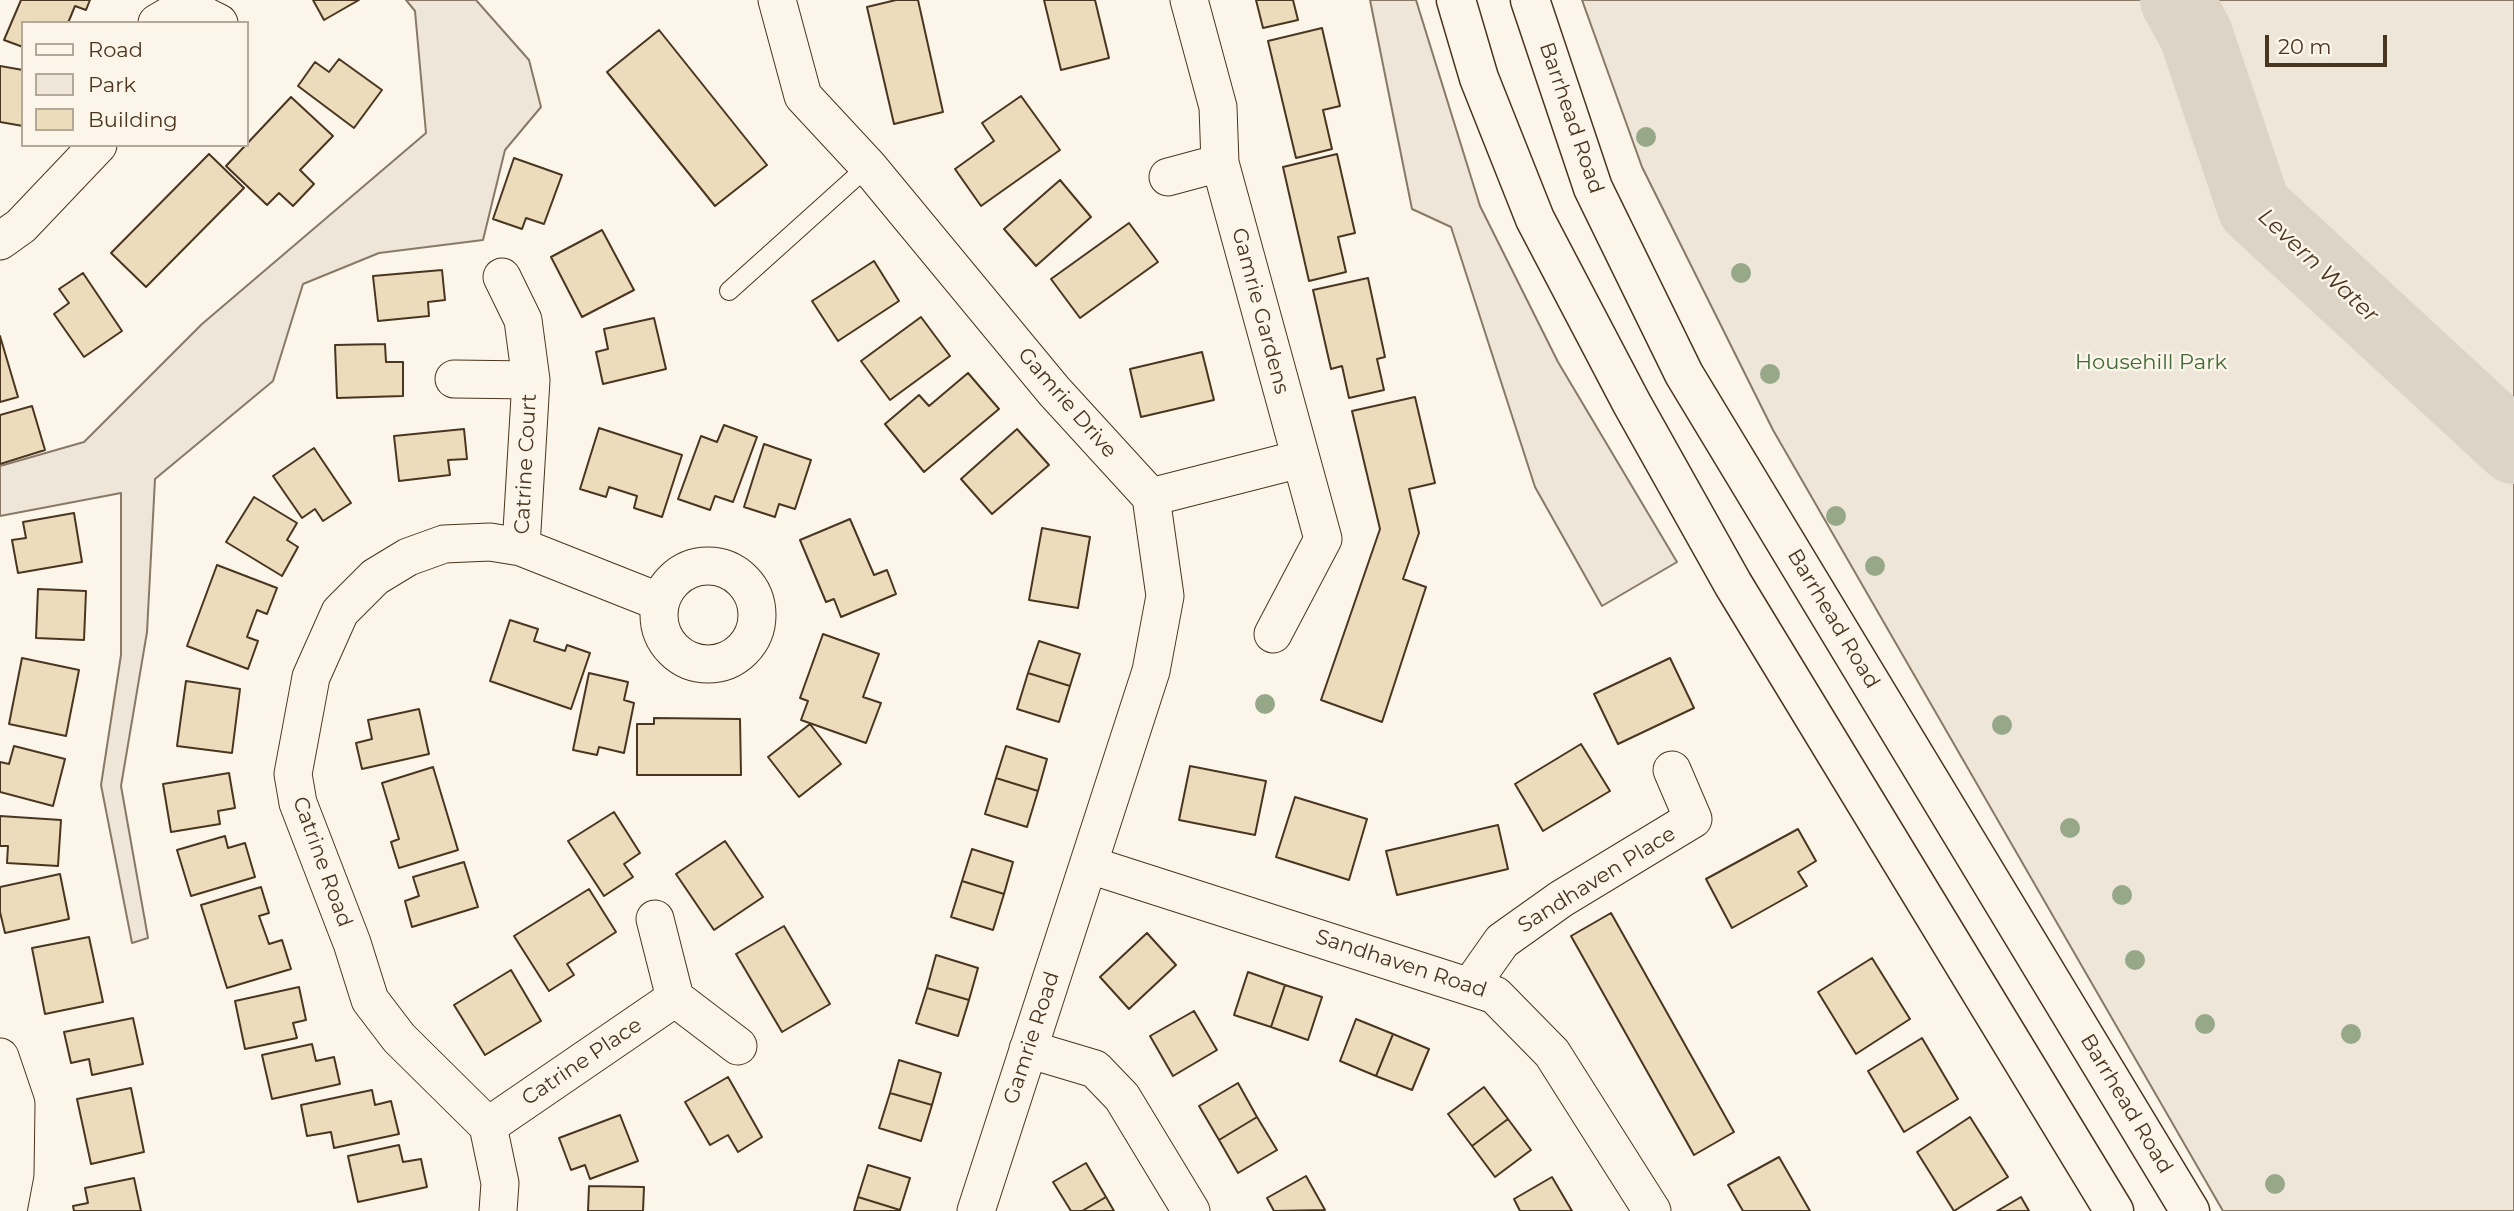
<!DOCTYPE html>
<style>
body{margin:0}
#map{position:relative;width:2514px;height:1211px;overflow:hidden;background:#fbf6e9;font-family:Montserrat,sans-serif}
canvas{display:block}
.legend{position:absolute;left:21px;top:21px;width:228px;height:126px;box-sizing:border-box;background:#fbf6e9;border:2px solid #b4a999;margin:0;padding:9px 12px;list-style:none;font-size:21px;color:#4a3520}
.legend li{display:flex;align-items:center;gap:14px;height:35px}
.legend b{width:35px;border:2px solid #b4a999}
.scale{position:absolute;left:2265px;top:35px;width:122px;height:32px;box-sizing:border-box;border:4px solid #4a3520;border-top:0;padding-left:9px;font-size:21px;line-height:24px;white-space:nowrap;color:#4a3520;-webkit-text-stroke:5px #fbf6e9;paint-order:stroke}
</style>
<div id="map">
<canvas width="2514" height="1211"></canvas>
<ul class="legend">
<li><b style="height:9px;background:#fbf6e9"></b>Road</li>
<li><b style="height:19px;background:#ede6d9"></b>Park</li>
<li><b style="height:19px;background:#ecdcbc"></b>Building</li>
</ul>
<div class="scale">20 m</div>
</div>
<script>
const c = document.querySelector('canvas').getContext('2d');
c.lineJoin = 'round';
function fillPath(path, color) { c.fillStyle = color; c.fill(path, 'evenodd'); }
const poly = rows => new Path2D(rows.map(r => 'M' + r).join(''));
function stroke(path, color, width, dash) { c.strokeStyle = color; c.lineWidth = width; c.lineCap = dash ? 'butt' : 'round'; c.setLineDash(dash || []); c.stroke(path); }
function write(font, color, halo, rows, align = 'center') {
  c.font = font + ' Montserrat,sans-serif'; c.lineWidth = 5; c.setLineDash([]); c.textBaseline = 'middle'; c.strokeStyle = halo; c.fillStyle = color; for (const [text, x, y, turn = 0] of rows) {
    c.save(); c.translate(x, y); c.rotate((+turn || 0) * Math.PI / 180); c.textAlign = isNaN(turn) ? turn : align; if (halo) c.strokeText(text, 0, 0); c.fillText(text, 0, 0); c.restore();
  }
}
const green = poly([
 [406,0,476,0,529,60,541,107,505,150,483,240,379,253,303,284,273,381,155,479,147,632,121,786,148,938,132,943,101,785,121,655,121,493,0,516,0,466,84,442,202,324,426,133,415,11,406,0],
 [1370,0,1416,0,1480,206,1558,362,1677,562,1602,606,1535,487,1451,227,1412,209,1370,0],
 [1582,0,2514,0,2514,1211,2223,1211,1773,430,1642,167,1582,0]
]);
const river = poly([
 [2177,0,2196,35,2254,207,2514,447]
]);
const building = poly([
 [21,0,90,0,86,10,75,6,68,23,23,23,23,47,4,40,21,0],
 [313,0,359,0,324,20,313,0],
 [896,0,918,0,943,112,894,124,867,7,896,0],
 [1044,0,1095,0,1109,58,1061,70,1044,0],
 [1256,0,1293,0,1298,20,1263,28,1256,0],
 [1322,28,1340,106,1323,110,1332,149,1296,158,1268,41,1322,28],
 [659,30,767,165,715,206,607,72,659,30],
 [339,59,382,90,354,128,298,86,315,62,329,72,339,59],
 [0,66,23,70,23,126,0,122,0,66],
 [1021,96,1060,150,981,206,955,169,994,141,982,123,1021,96],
 [291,97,333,136,300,170,314,184,293,206,279,193,267,205,226,166,291,97],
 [209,154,244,188,146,287,111,253,209,154],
 [1337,154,1355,233,1338,237,1346,272,1309,281,1283,167,1337,154],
 [514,158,562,175,544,224,526,218,522,229,493,219,514,158],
 [1060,180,1091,217,1036,266,1004,229,1060,180],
 [1129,223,1158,262,1080,318,1051,279,1129,223],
 [602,230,634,290,582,317,551,257,602,230],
 [874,261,899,301,838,341,812,301,874,261],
 [442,270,445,300,428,302,429,316,378,321,373,276,442,270],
 [83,273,122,331,84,357,54,314,69,303,59,289,83,273],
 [1368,278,1385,357,1377,359,1384,390,1349,398,1342,366,1331,369,1313,290,1368,278],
 [921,317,950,356,890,400,861,361,921,317],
 [654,318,666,369,603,384,596,352,608,349,604,329,654,318],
 [0,336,18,397,0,402,0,336],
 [385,344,386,362,403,362,403,396,337,398,335,345,385,344],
 [1202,352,1214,400,1141,417,1130,369,1202,352],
 [968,373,999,409,924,472,885,424,919,395,929,406,968,373],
 [1415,397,1435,483,1409,489,1419,533,1403,579,1426,587,1382,722,1321,700,1380,529,1352,411,1415,397],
 [32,406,45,450,0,464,0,415,32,406],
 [724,425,757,437,733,502,715,496,710,510,678,499,701,436,717,442,724,425],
 [599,428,682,455,662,517,634,508,637,496,609,487,606,497,580,489,599,428],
 [464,429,467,459,448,460,450,475,399,481,394,436,464,429],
 [1017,429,1049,465,992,514,961,479,1017,429],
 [764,444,811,460,795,509,779,504,775,517,744,507,764,444],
 [314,448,351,503,323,521,315,509,302,518,273,476,314,448],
 [254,497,297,523,287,540,298,547,282,576,226,542,254,497],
 [74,513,82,562,18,573,12,540,26,538,23,522,74,513],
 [850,519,874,575,887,570,896,594,841,617,834,599,826,602,800,540,850,519],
 [1042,528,1090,537,1078,608,1029,600,1042,528],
 [217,565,277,588,267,614,257,610,247,637,258,641,248,669,187,646,217,565],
 [38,589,86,591,84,640,36,638,38,589],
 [510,620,538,629,534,641,565,651,567,645,590,653,571,709,490,681,510,620],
 [823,634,879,654,863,697,881,703,866,743,801,720,808,701,800,698,823,634],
 [1039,641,1080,654,1070,686,1028,673,1039,641],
 [22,658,79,670,66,736,9,724,22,658],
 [1670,658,1694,708,1618,744,1594,694,1670,658],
 [589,673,628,682,624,700,634,703,624,753,599,747,597,755,573,750,589,673],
 [1028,673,1070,686,1059,722,1017,709,1028,673],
 [186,681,240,689,232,753,177,746,186,681],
 [419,709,429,754,362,769,356,743,372,739,368,720,419,709],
 [654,718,740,719,741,775,637,775,637,724,654,724,654,718],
 [810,724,841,764,799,797,768,757,810,724],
 [1581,744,1610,791,1543,831,1515,784,1581,744],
 [14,746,65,759,53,806,0,792,0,762,9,764,14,746],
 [1006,746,1047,759,1038,791,996,778,1006,746],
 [1190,766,1266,781,1255,835,1179,820,1190,766],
 [433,767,458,850,399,868,391,842,399,839,382,783,433,767],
 [229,773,235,808,218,811,220,824,171,832,163,784,229,773],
 [996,778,1038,791,1027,827,985,814,996,778],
 [1295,797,1367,819,1349,880,1276,857,1295,797],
 [614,812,640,853,624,864,633,877,604,896,568,841,614,812],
 [0,816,61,820,58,866,7,863,8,846,0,846,0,816],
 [1498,825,1508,869,1397,895,1386,851,1498,825],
 [1798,829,1816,861,1798,872,1807,886,1732,928,1706,879,1798,829],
 [225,836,228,848,245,843,255,877,191,896,177,850,225,836],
 [725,841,763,897,714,930,676,874,725,841],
 [972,849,1013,862,1004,894,962,881,972,849],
 [464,862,478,907,412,927,405,901,419,896,413,877,464,862],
 [60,874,69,919,5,933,0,912,0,887,60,874],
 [962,881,1004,894,993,930,951,917,962,881],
 [261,887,269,913,259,916,269,944,282,940,291,969,227,988,201,905,261,887],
 [589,889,616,932,567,964,574,975,549,991,514,936,589,889],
 [1611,913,1734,1132,1694,1155,1571,936,1611,913],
 [784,926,830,1004,782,1032,736,954,784,926],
 [1147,933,1176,965,1129,1009,1100,977,1147,933],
 [89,937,103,1002,45,1014,32,948,89,937],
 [936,955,978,968,969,1000,927,988,936,955],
 [1872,958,1910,1019,1856,1054,1818,992,1872,958],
 [511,970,541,1021,485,1055,454,1005,511,970],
 [1248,972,1285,985,1271,1027,1234,1015,1248,972],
 [1285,985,1322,997,1308,1040,1271,1027,1285,985],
 [299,987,306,1020,293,1023,297,1038,245,1049,235,1001,299,987],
 [927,988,969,1000,958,1036,916,1023,927,988],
 [1194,1011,1217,1050,1173,1076,1150,1036,1194,1011],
 [133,1018,143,1064,92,1075,89,1059,71,1063,64,1032,133,1018],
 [1356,1019,1393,1034,1376,1076,1340,1061,1356,1019],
 [1393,1034,1429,1049,1412,1090,1376,1076,1393,1034],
 [1922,1038,1958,1099,1904,1132,1868,1071,1922,1038],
 [312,1044,316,1061,334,1057,340,1084,272,1099,262,1055,312,1044],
 [899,1060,941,1073,932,1105,890,1093,899,1060],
 [728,1077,762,1137,738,1152,728,1135,710,1145,685,1102,728,1077],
 [1238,1083,1257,1117,1219,1140,1199,1106,1238,1083],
 [1484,1087,1508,1119,1472,1146,1448,1114,1484,1087],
 [131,1088,144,1152,91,1164,77,1099,131,1088],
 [372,1090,375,1105,391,1101,399,1134,334,1148,331,1132,307,1136,301,1105,372,1090],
 [890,1093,932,1105,921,1141,879,1128,890,1093],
 [620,1115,638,1161,590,1179,585,1165,571,1170,559,1138,620,1115],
 [1257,1117,1277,1150,1238,1173,1219,1140,1257,1117],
 [1970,1117,2008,1177,1954,1211,1917,1152,1970,1117],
 [1508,1119,1531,1150,1495,1177,1472,1146,1508,1119],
 [399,1145,403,1162,421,1159,427,1187,358,1202,348,1156,399,1145],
 [1779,1157,1810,1211,1743,1211,1728,1185,1779,1157],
 [1086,1163,1106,1197,1082,1211,1071,1211,1053,1182,1086,1163],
 [868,1165,910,1178,900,1210,858,1197,868,1165],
 [1306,1176,1325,1210,1274,1211,1267,1198,1306,1176],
 [1552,1177,1572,1211,1520,1211,1514,1199,1552,1177],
 [134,1178,141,1211,74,1211,73,1206,88,1203,85,1188,134,1178],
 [589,1186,644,1187,643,1211,588,1211,589,1186],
 [858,1197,900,1210,900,1211,854,1211,858,1197],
 [1106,1197,1114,1211,1082,1211,1106,1197],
 [2021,1197,2029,1211,1997,1211,2021,1197]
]);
const lane = poly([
 [729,291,868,166]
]);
const street = poly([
 [777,0,803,96,868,166,1054,391,1151,497,1165,596,1151,671,976,1211],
 [1189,0,1218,107,1220,163,1323,539,1273,634],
 [157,23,174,13,197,12,219,23],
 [1168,177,1220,163],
 [0,241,21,226,98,145],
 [502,277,523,320,531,380,521,547],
 [454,379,531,380],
 [1151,497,1300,459],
 '659 615a49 49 0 1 1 98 0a49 49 0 1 1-98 0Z',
 [1090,865,1495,995,1552,1053,1652,1211],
 [655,919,675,998,738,1046],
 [1471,985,1502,941,1561,899,1693,819,1672,770],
 [1028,1049,1095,1069,1122,1097,1191,1211],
 [0,1057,16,1104,15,1174,8,1211],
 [488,1126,675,998],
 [498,1211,500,1183,488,1126,399,1038,370,1000,352,943,298,803,293,774,311,677,340,612,375,577,408,557,444,544,490,542,521,547,660,602]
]);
const secondary = poly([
 [1456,0,1479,78,1535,219,1631,402,1733,584,2114,1211],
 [1530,0,1593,188,1684,374,2190,1211]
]);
const trees = [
 [1646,137],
 [1741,273],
 [1770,374],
 [1836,516],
 [1875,566],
 [1265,704],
 [2002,725],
 [2070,828],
 [2122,895],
 [2135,960],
 [2205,1024],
 [2351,1034],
 [2275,1184]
];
const streetNames = [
 ["Barrhead Road",1571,118,71],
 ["Gamrie Gardens",1260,311,75],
 ["Gamrie Drive",1067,403,49],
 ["Catrine Court",526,464,-87],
 ["Barrhead Road",1833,619,59],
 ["Catrine Road",322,862,70],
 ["Sandhaven Place",1597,880,-32],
 ["Sandhaven Road",1401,964,18],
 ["Gamrie Road",1032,1038,-72],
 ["Catrine Place",582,1062,-34],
 ["Barrhead Road",2126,1104,59]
];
const parkNames = [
 ["Househill Park",2151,363]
];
const waterNames = [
 ["Levern Water",2318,266,43]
];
fillPath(green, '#ede6d9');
stroke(green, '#887966', 2);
stroke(river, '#dcd4c6', 74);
fillPath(building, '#ecdcbc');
stroke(building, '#4a3520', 2);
stroke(lane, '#4a3520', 20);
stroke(street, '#4a3520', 39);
stroke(secondary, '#4a3520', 41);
stroke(lane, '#fbf6e9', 18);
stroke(street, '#fbf6e9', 37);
stroke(secondary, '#fbf6e9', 38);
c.fillStyle = '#96a887';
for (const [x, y] of trees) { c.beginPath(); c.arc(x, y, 10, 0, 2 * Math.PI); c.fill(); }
write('21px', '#4a3520', '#fbf6e9', streetNames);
write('21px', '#436837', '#fbf6e9', parkNames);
write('italic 23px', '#4a3520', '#fbf6e9', waterNames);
</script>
